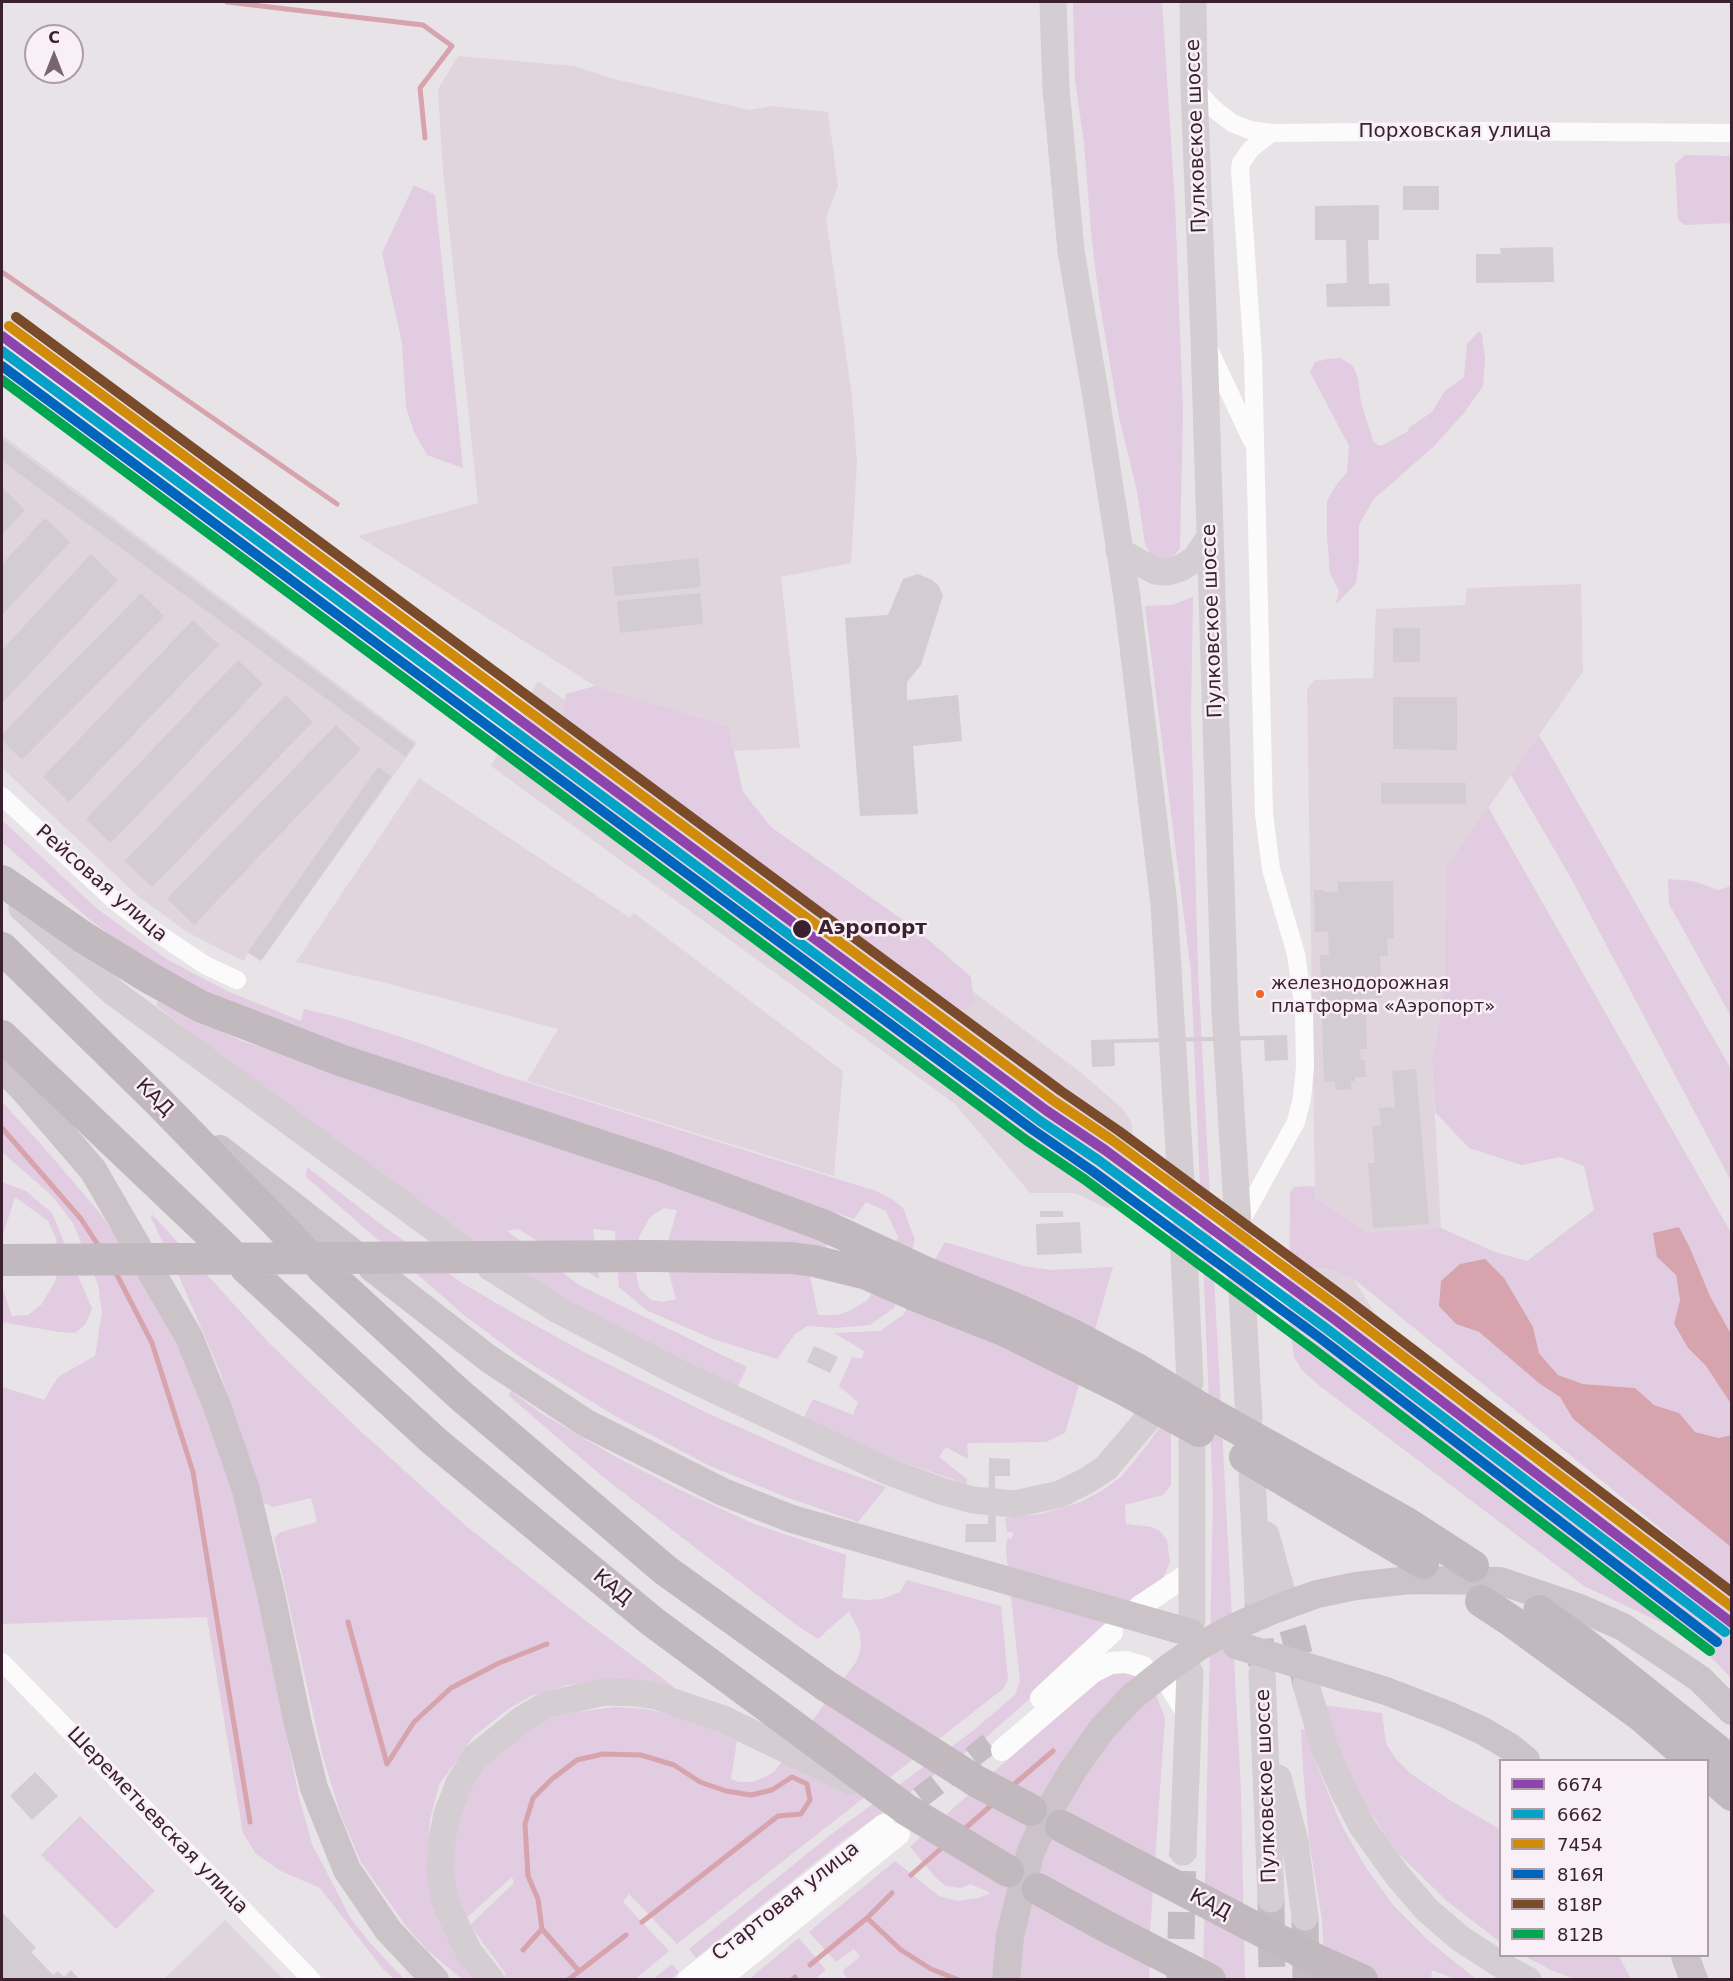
<!DOCTYPE html>
<meta charset="utf-8">
<style>
body{margin:0}
#map{position:relative;width:1733px;height:1981px;overflow:hidden;background:#e8e3e7;font-family:"DejaVu Sans",sans-serif}
canvas{display:block}
.frame{position:absolute;inset:0;border:3px solid #3b2130;pointer-events:none}
.legend{position:absolute;left:1499px;top:1759px;width:210px;height:198px;box-sizing:border-box;background:#f8f0f6;border:2px solid #ac9da7;margin:0;padding:8px 10px;list-style:none;font-size:18px;color:#3b2130}
.legend li{display:flex;align-items:center;gap:12px;height:30px}
.legend b{width:30px;border:2px solid #ac9da7}
.north{position:absolute;left:24px;top:24px;width:60px;height:60px;box-sizing:border-box;background:#f8f0f6;border:2px solid #ac9da7;border-radius:50%;rotate:0deg;font-size:16px;font-weight:700;line-height:24px;text-align:center;color:#3b2130}
.north::after{content:'';display:block;margin:auto;width:21px;height:27px;background:#786570;clip-path:polygon(50% 0,100% 100%,50% 72%,0 100%)}
</style>
<div id="map">
<canvas width="1733" height="1981"></canvas>
<div class="frame"></div>
<ul class="legend">
<li><b style="height:8px;background:#8e44ad"></b>6674</li>
<li><b style="height:8px;background:#03a2c6"></b>6662</li>
<li><b style="height:8px;background:#d18b0a"></b>7454</li>
<li><b style="height:8px;background:#0065bd"></b>816Я</li>
<li><b style="height:8px;background:#7a4b2a"></b>818Р</li>
<li><b style="height:8px;background:#00a651"></b>812В</li>
</ul>
<div class="north">С</div>
</div>
<script>
const c = document.querySelector('canvas').getContext('2d');
c.lineJoin = 'round';
function fillPath(path, color) { c.fillStyle = color; c.fill(path, 'evenodd'); }
const poly = rows => new Path2D(rows.map(r => 'M' + r).join(''));
function stroke(path, color, width, dash) { c.strokeStyle = color; c.lineWidth = width; c.lineCap = dash ? 'butt' : 'round'; c.setLineDash(dash || []); c.stroke(path); }
function write(font, color, halo, rows, align = 'center') {
  c.font = font + ' "DejaVu Sans",sans-serif'; c.lineWidth = 5; c.setLineDash([]); c.textBaseline = 'middle'; c.strokeStyle = halo; c.fillStyle = color; for (const [text, x, y, turn = 0] of rows) {
    c.save(); c.translate(x, y); c.rotate((+turn || 0) * Math.PI / 180); c.textAlign = isNaN(turn) ? turn : align; if (halo) c.strokeText(text, 0, 0); c.fillText(text, 0, 0); c.restore();
  }
}
const built = poly([
 [458,56,574,66,614,79,750,110,771,106,828,112,838,186,826,218,852,396,857,463,851,563,781,577,800,748,734,751,728,726,595,686,358,536,478,503,443,171,438,89],
 [2,435,417,743,261,961,248,953,244,961,187,932,139,897,2,768],
 [1581,584,1583,672,1446,868,1444,996,1432,1061,1441,1228,1367,1232,1315,1198,1307,690,1314,680,1373,678,1376,609,1465,605,1467,588],
 [538,681,895,933,1079,1071,1123,1109,1132,1123,1133,1160,1128,1193,1118,1205,1110,1208,1104,1207,1075,1193,1030,1193,955,1104,491,766],
 [419,778,630,918,634,913,843,1071,834,1176,527,1081,558,1029,386,983,296,962],
 [1326,1268,1354,1279,1375,1314,1731,1598,1731,1673,1682,1625,1312,1358,1302,1343,1299,1331,1301,1284,1303,1277,1311,1269],
 [225,1920,283,1979,164,1979]
]);
const green = poly([
 [1073,2,1162,2,1175,203,1183,411,1180,548,1174,556,1161,560,1151,555,1145,544,1137,491,1119,417,1100,305,1092,242,1084,143,1075,80],
 [1685,155,1731,156,1731,223,1685,225,1678,220,1675,164],
 [414,185,435,195,463,468,427,455,414,432,406,407,402,343,382,253],
 [1479,331,1482,334,1485,360,1483,386,1464,413,1433,447,1373,500,1359,525,1359,562,1356,583,1336,604,1339,591,1330,573,1327,537,1327,501,1337,484,1347,472,1349,446,1310,372,1315,362,1328,359,1340,358,1353,366,1358,378,1361,403,1374,443,1381,446,1407,432,1410,427,1432,412,1444,392,1464,377,1467,344],
 [1193,597,1191,713,1198,970,1241,1792,1245,1979,1203,1979,1213,1498,1191,972,1145,606,1172,605],
 [595,686,728,726,743,792,771,827,917,930,971,977,974,1004,957,1012,563,718,566,694],
 [1539,735,1731,1069,1731,1181,1572,880,1511,775],
 [1488,807,1731,1233,1731,1334,1710,1296,1690,1248,1679,1227,1657,1257,1676,1275,1680,1300,1674,1325,1688,1348,1706,1366,1731,1404,1731,1435,1719,1438,1695,1432,1679,1413,1654,1405,1635,1388,1583,1384,1558,1375,1539,1353,1533,1327,1456,1324,1479,1332,1540,1384,1560,1397,1573,1419,1731,1547,1731,1586,1354,1279,1326,1268,1311,1269,1303,1277,1299,1320,1302,1343,1312,1357,1322,1334,1635,1567,1728,1639,1731,1642,1731,1678,1715,1661,1677,1630,1584,1586,1320,1386,1302,1370,1294,1357,1289,1319,1290,1192,1295,1187,1305,1186,1315,1187,1315,1198,1367,1232,1441,1228,1495,1252,1527,1261,1594,1210,1584,1166,1560,1157,1522,1165,1469,1148,1435,1112,1432,1061,1444,996,1446,867],
 [2,820,96,908,168,960,227,991,301,1021,304,1009,342,1018,422,1044,500,1074,876,1191,893,1200,903,1208,915,1240,894,1308,870,1325,835,1328,807,1326,795,1334,777,1359,713,1339,648,1311,619,1287,615,1231,593,1229,599,1279,518,1229,507,1231,579,1285,747,1367,736,1390,635,1342,440,1225,157,1006,157,1001,242,1041,463,1112,827,1241,826,1248,668,1242,677,1210,664,1208,650,1217,639,1237,635,1267,639,1288,651,1300,662,1302,676,1299,667,1266,809,1271,818,1315,837,1315,849,1311,868,1300,898,1237,886,1211,866,1202,854,1219,300,1033,164,974,90,920,2,842],
 [1668,879,1693,881,1718,890,1731,886,1731,1016,1669,904],
 [2,1102,40,1143,99,1212,134,1261,183,1356,222,1455,246,1536,299,1797,312,1844,351,1919,371,1944,404,1979,395,1979,383,1969,320,1888,281,1871,256,1854,243,1833,207,1617,2,1624,2,1387,44,1400,58,1377,95,1356,102,1313,98,1285,73,1223,52,1196,2,1152],
 [307,1167,378,1222,462,1283,522,1318,582,1351,705,1412,815,1461,886,1487,858,1522,786,1497,710,1466,615,1416,523,1359,465,1316,306,1177],
 [2,1182,26,1191,52,1213,92,1309,85,1325,75,1333,59,1332,2,1322,2,1286,12,1316,28,1315,41,1305,55,1282,58,1272,58,1255,56,1238,48,1221,15,1197,2,1238],
 [152,1214,268,1342,356,1427,466,1526,582,1618,674,1687,670,1689,603,1682,567,1685,531,1696,507,1710,473,1737,439,1785,430,1820,427,1865,431,1891,474,1979,462,1979,427,1950,406,1926,361,1862,340,1813,322,1753,274,1538,281,1532,317,1522,311,1498,273,1507,264,1503,220,1372,179,1276,151,1218],
 [945,1242,1024,1266,1051,1270,1113,1267,1065,1433,1046,1442,967,1443,968,1459,946,1447,939,1457,967,1479,966,1484,862,1448,803,1419,813,1399,853,1415,858,1402,839,1386,852,1357,862,1359,864,1351,834,1333,880,1331,903,1315],
 [511,1391,542,1414,616,1457,678,1489,754,1524,846,1555,842,1598,867,1600,882,1599,900,1592,907,1580,1001,1606,1008,1679,1004,1688,677,1944,629,1894,623,1902,669,1951,635,1979,501,1979,506,1974,470,1925,514,1883,512,1877,464,1920,452,1879,455,1825,479,1768,544,1720,577,1712,615,1707,645,1709,668,1714,712,1729,737,1741,731,1779,739,1782,752,1782,765,1777,774,1772,856,1662,861,1648,860,1633,849,1611,818,1639,799,1627,603,1477,508,1395],
 [1171,1411,1171,1485,1163,1495,1125,1505,1126,1524,1152,1527,1161,1532,1167,1540,1170,1562,1161,1583,983,1740,837,1845,696,1958,689,1949,829,1836,974,1730,1015,1695,1020,1681,1006,1550,1007,1538,1012,1539,1013,1532,1007,1532,1005,1518,1041,1514,1081,1502,1103,1490,1122,1476,1148,1444],
 [1125,1669,1153,1687,1165,1718,1150,1932,1149,1979,848,1979,842,1971,860,1957,854,1949,836,1962,809,1932,895,1861,939,1896,958,1901,978,1898,991,1893,970,1884,961,1888,946,1886,936,1878,910,1847,1090,1686,1108,1674],
 [1322,1705,1382,1713,1386,1744,1396,1759,1410,1773,1451,1801,1500,1829,1500,1942,1447,1901,1397,1852,1351,1784],
 [1306,1729,1318,1768,1341,1824,1363,1863,1393,1905,1430,1942,1476,1979,1454,1979,1432,1970,1431,1979,1325,1979,1322,1920,1309,1840,1303,1769,1301,1730],
 [80,1816,155,1891,116,1929,41,1855],
 [799,1938,826,1970,815,1979,749,1979],
 [1524,1956,1619,1956,1631,1979,1574,1979,1551,1970],
 [672,1964,679,1972,671,1979,653,1979]
]);
const water = poly([
 [1679,1227,1690,1248,1710,1296,1731,1334,1731,1404,1706,1366,1688,1348,1674,1324,1680,1300,1676,1275,1657,1257,1653,1233],
 [1485,1259,1504,1278,1533,1327,1539,1353,1558,1375,1583,1384,1635,1388,1654,1405,1679,1413,1695,1432,1719,1438,1731,1435,1731,1547,1573,1419,1560,1397,1540,1384,1479,1332,1456,1324,1439,1306,1441,1281,1460,1264]
]);
const stream = poly([
 [227,2,423,25,452,46,420,88,425,138],
 [2,272,337,504],
 [2,1128,81,1219,100,1248],
 [115,1271,152,1343,193,1472,250,1822],
 [348,1622,387,1764,414,1722,451,1688,499,1663,547,1644],
 [1011,1787,1053,1751],
 [962,1831,995,1802],
 [911,1875,945,1845],
 [867,1918,901,1950,931,1969,959,1980],
 [523,1950,542,1929],
 [810,1965,867,1918,892,1893],
 [579,1971,542,1929,538,1899,528,1876,525,1824,533,1798,552,1779,577,1760,603,1754,641,1755,674,1765,700,1782,726,1791,751,1795,772,1790,792,1777,807,1784,810,1800,801,1814,778,1816,642,1922],
 [568,1980,626,1935],
 [792,1980,795,1977]
]);
const building = poly([
 [1403,186,1439,186,1439,210,1403,210],
 [1379,205,1379,240,1368,240,1369,284,1389,283,1390,306,1327,307,1326,284,1347,283,1346,240,1315,240,1315,206],
 [1553,247,1554,282,1476,283,1476,254,1501,254,1500,248],
 [2,439,414,744,406,757,2,461],
 [2,487,25,510,2,534],
 [45,518,70,542,2,615,2,564],
 [91,554,118,580,2,703,2,650],
 [698,558,701,587,615,596,612,567],
 [918,574,932,580,938,585,943,595,921,665,907,682,907,700,958,695,962,741,913,746,918,814,860,816,845,618,888,615,903,579],
 [141,593,164,616,22,760,2,740,2,734],
 [700,593,703,624,620,633,617,601],
 [193,620,219,645,69,802,43,777],
 [1393,628,1420,628,1420,662,1393,662],
 [238,660,263,684,111,843,86,819],
 [286,695,313,722,152,887,125,861],
 [1393,697,1457,697,1457,750,1393,749],
 [336,725,361,749,194,925,167,899],
 [378,767,391,776,261,961,248,952],
 [1381,783,1466,783,1466,804,1381,804],
 [1393,881,1394,938,1387,939,1388,956,1380,956,1382,998,1355,999,1355,1012,1366,1012,1367,1049,1360,1049,1361,1060,1365,1060,1366,1077,1355,1077,1355,1081,1351,1081,1351,1089,1335,1090,1335,1082,1324,1082,1320,955,1329,955,1328,931,1315,932,1314,890,1323,890,1323,892,1338,892,1338,882],
 [1287,1035,1288,1060,1265,1061,1264,1040,1114,1043,1115,1066,1092,1067,1091,1040],
 [1416,1069,1429,1224,1373,1228,1368,1163,1375,1163,1372,1126,1381,1125,1379,1108,1395,1107,1392,1071],
 [1040,1211,1063,1211,1063,1217,1040,1217],
 [1080,1222,1082,1253,1037,1255,1036,1224],
 [814,1346,838,1357,830,1373,807,1362],
 [989,1458,1010,1459,1010,1476,995,1476,996,1542,965,1542,966,1524,988,1524],
 [35,1772,58,1796,32,1820,10,1796],
 [2,1912,36,1948,31,1952,53,1975,58,1971,64,1977,71,1970,80,1980,2,1980]
]);
const tertiaryTunnel = poly([
 [894,1818,990,1743]
]);
const primaryTunnel = poly([
 [1281,1589,1294,1633,1306,1684],
 [1258,1598,1262,1673],
 [1271,1899,1272,1980],
 [1305,1917,1306,1980],
 [1180,1980,1183,1852]
]);
const minor = poly([
 [1194,88,1214,109,1232,123,1250,130,1271,133,1469,131,1732,133],
 [1209,349,1252,441],
 [2,796,116,902,147,926,205,965,237,980],
 [1239,1225,1296,1122,1302,1098,1305,1067,1304,1011,1296,954,1271,869,1264,814,1253,357,1240,169,1241,163,1251,149,1271,133],
 [2,1662,312,1980]
]);
const tertiary = poly([
 [1139,1607,1193,1571],
 [1171,1687,1189,1716],
 [1041,1698,1112,1632],
 [1002,1750,1093,1672,1111,1663,1126,1662,1143,1667],
 [688,1980,884,1825],
 [719,1980,899,1834]
]);
const primary = poly([
 [1053,2,1056,88,1071,251,1096,397,1127,597,1164,905,1182,1199],
 [1193,2,1194,88,1204,339,1225,1012,1239,1241],
 [1119,551,1155,571,1167,572,1181,568,1195,559,1210,537],
 [22,908,113,992,464,1250],
 [1183,1232,1190,1383],
 [490,1267,558,1310,679,1373,887,1471,941,1491,973,1500,1015,1504,1060,1494,1086,1481,1106,1468,1150,1416],
 [1241,1274,1249,1418],
 [1252,1474,1258,1598],
 [1266,1535,1281,1589],
 [1192,1620,1192,1441],
 [1262,1673,1271,1899],
 [1306,1685,1324,1746,1343,1790,1362,1826,1397,1875,1427,1910,1461,1939,1506,1968,1528,1980],
 [1278,1778,1295,1841,1305,1917],
 [1183,1852,1190,1673],
 [491,1980,469,1952,445,1902,440,1869,442,1840,447,1814,459,1783,475,1757,521,1720,546,1705,604,1692,635,1693,656,1696,723,1719,851,1781]
]);
const trunk = poly([
 [2,1067,25,1091,93,1170,140,1251],
 [220,1149,351,1251],
 [149,1268,189,1337,217,1406,246,1490,271,1594,298,1724,314,1788,347,1870,388,1930,435,1980],
 [372,1268,489,1359,586,1423,723,1492,792,1519,1191,1633],
 [1236,1645,1386,1691,1448,1715,1483,1731,1510,1747,1526,1760],
 [1685,1956,1694,1980],
 [1006,1980,1010,1936,1030,1854,1048,1812,1073,1770,1102,1729,1133,1696,1171,1666,1203,1644,1239,1625,1273,1610,1317,1594,1356,1586,1410,1580,1500,1581,1580,1608,1623,1627,1700,1679,1732,1711]
]);
const motorway = poly([
 [2,881,83,937,148,977,200,1006,340,1060,659,1165,755,1200,825,1226,927,1273,1012,1307,1075,1336,1135,1368,1199,1407,1405,1522,1473,1566],
 [2,948,159,1102,304,1251],
 [2,1036,228,1251],
 [2,1260,654,1256,791,1258,814,1261,867,1274,917,1296,1001,1329,1125,1390,1199,1431],
 [246,1268,434,1441,653,1622,907,1810,1008,1871],
 [322,1268,459,1394,665,1570,825,1685,976,1781,1031,1810],
 [1245,1457,1423,1563],
 [1481,1601,1510,1620,1640,1715,1692,1760],
 [1539,1611,1586,1645,1732,1762],
 [1708,1774,1732,1795],
 [1061,1826,1315,1959,1362,1980],
 [1038,1889,1105,1926,1210,1980]
]);
const rail1 = poly([
 [2,336,1047,1111,1105,1150,1334,1319,1732,1623]
]);
const rail2 = poly([
 [2,351,1040,1121,1098,1160,1327,1329,1725,1632]
]);
const rail3 = poly([
 [9,326,1054,1101,1112,1140,1341,1309,1732,1607]
]);
const rail4 = poly([
 [2,366,1033,1130,1091,1170,1320,1338,1717,1642]
]);
const rail5 = poly([
 [16,317,1061,1091,1119,1131,1348,1300,1732,1592]
]);
const rail6 = poly([
 [2,380,1026,1140,1084,1179,1312,1348,1710,1651]
]);
const markers = [
 [802,929,10,"#3b2130"],
 [1260,994,5,"#f26522"]
];
const busNames = [
 ["железнодорожная",1271,984],
 ["платформа «Аэропорт»",1271,1007]
];
const streetNames = [
 ["Порховская улица",1455,132],
 ["Пулковское шоссе",1197,136,-92],
 ["Пулковское шоссе",1213,621,-92],
 ["Рейсовая улица",101,884,41],
 ["КАД",154,1098,45],
 ["КАД",612,1588,40],
 ["Пулковское шоссе",1267,1786,-92],
 ["Шереметьевская улица",157,1821,46],
 ["Стартовая улица",786,1902,-38],
 ["КАД",1210,1905,28]
];
const stopNames = [
 ["Аэропорт",818,929]
];
fillPath(built, '#e0d5dd');
fillPath(green, '#e1cce1');
fillPath(water, '#d7a3ac');
stroke(stream, '#d7a3ac', 5);
fillPath(building, '#d3ccd1');
stroke(tertiaryTunnel, '#c5bcc2', 22, [22, 11]);
stroke(primaryTunnel, '#c5bcc2', 27, [27, 14]);
stroke(minor, '#fcfbfb', 18);
stroke(tertiary, '#fcfbfb', 22);
stroke(primary, '#d4cdd1', 27);
stroke(trunk, '#cbc3c8', 28);
stroke(motorway, '#c2b9be', 32);
stroke(rail1, '#8e44ad', 10);
stroke(rail2, '#03a2c6', 10);
stroke(rail3, '#d18b0a', 10);
stroke(rail4, '#0065bd', 10);
stroke(rail5, '#7a4b2a', 10);
stroke(rail6, '#00a651', 10);
for (const [x, y, r, color] of markers) { const dot = new Path2D(); dot.arc(x, y, r, 0, 2 * Math.PI); c.fillStyle = color; c.fill(dot); stroke(dot, '#f8f0f6', 2); }
write('18px', '#3b2130', '#f8f0f6', busNames, 'left');
write('20px', '#3b2130', '#f8f0f6', streetNames);
write('bold 20px', '#3b2130', '#f8f0f6', stopNames, 'left');
</script>
